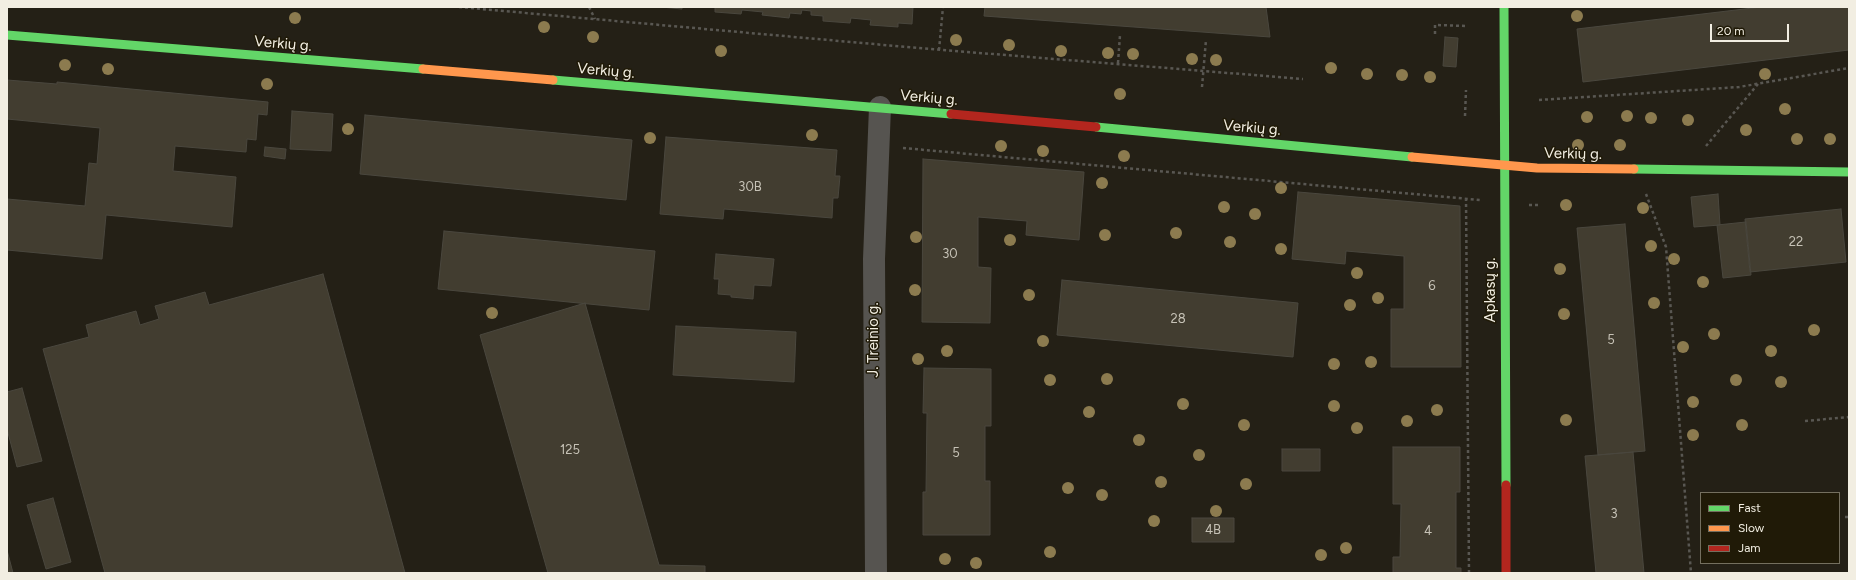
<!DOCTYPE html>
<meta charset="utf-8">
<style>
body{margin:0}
#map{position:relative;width:1856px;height:580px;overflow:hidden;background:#242016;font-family:Figtree,sans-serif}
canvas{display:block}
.frame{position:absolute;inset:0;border:8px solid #f2eee2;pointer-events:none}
.legend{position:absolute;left:1700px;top:492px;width:140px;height:72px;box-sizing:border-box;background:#201a07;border:1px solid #746f5f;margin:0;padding:5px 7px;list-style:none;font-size:12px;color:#f2eee2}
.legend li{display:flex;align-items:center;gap:8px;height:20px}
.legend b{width:20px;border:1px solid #746f5f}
.scale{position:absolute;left:1710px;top:24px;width:79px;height:18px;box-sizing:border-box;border:2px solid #f2eee2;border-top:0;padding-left:5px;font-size:12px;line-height:14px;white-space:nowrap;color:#f2eee2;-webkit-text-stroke:3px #201a07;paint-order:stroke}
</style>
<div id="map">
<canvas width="1856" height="580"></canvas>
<div class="frame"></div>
<ul class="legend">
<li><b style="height:5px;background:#63d668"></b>Fast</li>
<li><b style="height:5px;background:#ff974d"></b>Slow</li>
<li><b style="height:5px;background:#b3261e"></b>Jam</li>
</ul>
<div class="scale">20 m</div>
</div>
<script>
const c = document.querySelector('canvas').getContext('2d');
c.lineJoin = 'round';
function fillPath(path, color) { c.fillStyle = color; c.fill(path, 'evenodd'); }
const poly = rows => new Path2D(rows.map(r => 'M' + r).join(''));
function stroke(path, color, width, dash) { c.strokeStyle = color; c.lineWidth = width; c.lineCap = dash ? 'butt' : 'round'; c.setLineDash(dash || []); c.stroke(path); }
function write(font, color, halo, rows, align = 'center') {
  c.font = font + ' Figtree,sans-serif'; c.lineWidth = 3; c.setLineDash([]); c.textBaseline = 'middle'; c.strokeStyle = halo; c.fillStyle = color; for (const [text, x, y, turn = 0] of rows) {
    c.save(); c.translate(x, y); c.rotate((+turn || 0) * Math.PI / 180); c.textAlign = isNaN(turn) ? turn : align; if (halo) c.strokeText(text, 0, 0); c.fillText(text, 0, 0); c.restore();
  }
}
const building = poly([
 [661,7,682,7,682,9,661,7],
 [713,7,913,7,912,24,898,23,898,27,870,25,871,20,851,18,850,23,823,21,823,16,811,15,811,11,802,10,801,14,790,13,789,18,762,15,763,12,742,10,741,14,715,12,715,7,713,7],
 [985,7,1266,7,1270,37,984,16,985,7],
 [1761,7,1849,7,1849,50,1583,82,1577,29,1761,7],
 [1445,37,1458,38,1456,67,1443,66,1445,37],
 [7,80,57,84,57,82,268,102,267,115,258,114,256,140,247,139,246,152,175,146,173,171,236,177,232,227,106,215,102,259,7,250,7,199,85,206,89,163,97,164,100,128,7,119,7,122,7,80],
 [292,111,333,114,331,151,290,149,292,111],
 [365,115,632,140,626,200,360,174,365,115],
 [666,137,837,150,835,176,840,176,838,198,833,198,832,218,724,209,723,219,660,214,666,137],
 [265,147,286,149,285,159,264,156,265,147],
 [923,159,1084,172,1079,240,1026,235,1027,221,978,217,978,267,991,268,990,323,922,322,923,159],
 [1298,192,1460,206,1461,367,1391,367,1391,309,1404,309,1404,256,1346,251,1345,264,1292,259,1298,192],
 [1718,194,1720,225,1694,227,1691,197,1718,194],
 [1841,209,1846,262,1750,272,1745,219,1841,209],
 [1746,222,1751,275,1723,278,1717,225,1746,222],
 [1625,224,1645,451,1598,455,1577,228,1625,224],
 [444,231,655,251,649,310,438,289,444,231],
 [716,254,774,259,771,286,754,285,753,299,731,297,731,295,718,294,719,279,714,279,716,254],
 [323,274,405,573,105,573,43,349,89,337,86,325,136,311,140,325,159,319,155,306,205,292,209,305,323,274],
 [1062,280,1298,303,1293,357,1057,335,1062,280],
 [585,303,659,565,705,566,705,573,548,573,480,335,585,303],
 [676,326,796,332,794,382,673,375,676,326],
 [924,368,991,369,991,426,985,426,985,481,990,481,990,535,923,535,923,492,926,492,927,413,923,413,924,368],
 [22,388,42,461,17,467,7,429,7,392,22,388],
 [1393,447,1460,447,1460,492,1456,492,1456,568,1461,568,1461,573,1393,573,1393,557,1400,557,1401,504,1393,504,1393,447],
 [1282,449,1320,449,1320,471,1282,471,1282,449],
 [1633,452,1644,573,1596,573,1585,456,1633,452],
 [53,498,71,562,46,569,27,505,53,498],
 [1192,518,1234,518,1234,542,1192,542,1192,518],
 [7,550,13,573,7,573,7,550]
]);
const path = poly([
 [459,7,918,48,1303,79],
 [589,7,595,19],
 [1435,34,1435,25,1468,26],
 [939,50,943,7],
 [1118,63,1120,35],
 [1202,87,1206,40],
 [1539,100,1739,87,1849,68],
 [1465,116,1466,90],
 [1706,146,1758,84],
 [903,148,1480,200],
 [1646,194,1666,247,1691,573],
 [1466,198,1469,573],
 [1529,205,1538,205],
 [1805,421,1849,417],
 [1845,517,1849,517]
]);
const street = poly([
 [876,573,874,259,880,107]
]);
const fast = poly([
 [1504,7,1506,485],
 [7,35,423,69],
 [553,80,951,114],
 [1096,127,1412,157],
 [1634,169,1849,172]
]);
const slow = poly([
 [423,69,553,80],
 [1412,157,1537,168,1634,169]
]);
const jam = poly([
 [951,114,1096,127],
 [1506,485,1506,573]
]);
const trees = [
 [1577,16],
 [295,18],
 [544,27],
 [593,37],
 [956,40],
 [1009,45],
 [721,51],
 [1061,51],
 [1108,53],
 [1133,54],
 [1192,59],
 [1216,60],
 [65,65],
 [1331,68],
 [108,69],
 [1367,74],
 [1765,74],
 [1402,75],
 [1430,77],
 [267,84],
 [1120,94],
 [1785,109],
 [1627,116],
 [1587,117],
 [1651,118],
 [1688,120],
 [348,129],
 [1746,130],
 [812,135],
 [650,138],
 [1797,139],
 [1830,139],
 [1578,145],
 [1620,145],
 [1001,146],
 [1043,151],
 [1124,156],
 [1102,183],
 [1281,188],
 [1566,205],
 [1224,207],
 [1643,208],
 [1255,214],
 [1176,233],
 [1105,235],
 [916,237],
 [1010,240],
 [1230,242],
 [1651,246],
 [1281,249],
 [1674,259],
 [1560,269],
 [1357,273],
 [1703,282],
 [915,290],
 [1029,295],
 [1378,298],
 [1654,303],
 [1350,305],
 [492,313],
 [1564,314],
 [1814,330],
 [1714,334],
 [1043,341],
 [1683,347],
 [947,351],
 [1771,351],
 [918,359],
 [1371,362],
 [1334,364],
 [1107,379],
 [1050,380],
 [1736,380],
 [1781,382],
 [1693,402],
 [1183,404],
 [1334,406],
 [1437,410],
 [1089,412],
 [1566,420],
 [1407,421],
 [1244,425],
 [1742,425],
 [1357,428],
 [1693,435],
 [1139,440],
 [1199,455],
 [1161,482],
 [1246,484],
 [1068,488],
 [1102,495],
 [1216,511],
 [1154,521],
 [1346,548],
 [1050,552],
 [1321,555],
 [945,559],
 [976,563]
];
const numberNames = [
 ["30B",750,187],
 ["22",1796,242],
 ["30",950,254],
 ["6",1432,286],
 ["28",1178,319],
 ["5",1611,340],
 ["125",570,450],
 ["5",956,453],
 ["3",1614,514],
 ["4B",1213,530],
 ["4",1428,531]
];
const streetNames = [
 ["Verkių g.",283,44,5],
 ["Verkių g.",606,71,5],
 ["Verkių g.",929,98,5],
 ["Verkių g.",1252,128,5],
 ["Verkių g.",1573,154,1],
 ["Apkasų g.",1491,290,-90],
 ["J. Treinio g.",874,340,-90]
];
fillPath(building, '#423d30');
stroke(building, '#4a473e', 1);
stroke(path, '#595752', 2.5, [3, 3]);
stroke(street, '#565450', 22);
stroke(fast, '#63d668', 9);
stroke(slow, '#ff974d', 9);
stroke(jam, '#b3261e', 9);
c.fillStyle = '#8c7b4f';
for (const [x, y] of trees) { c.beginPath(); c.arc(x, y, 6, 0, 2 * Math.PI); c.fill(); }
write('13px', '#c6c2b6', null, numberNames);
write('15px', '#f2eee2', '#201a07', streetNames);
</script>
